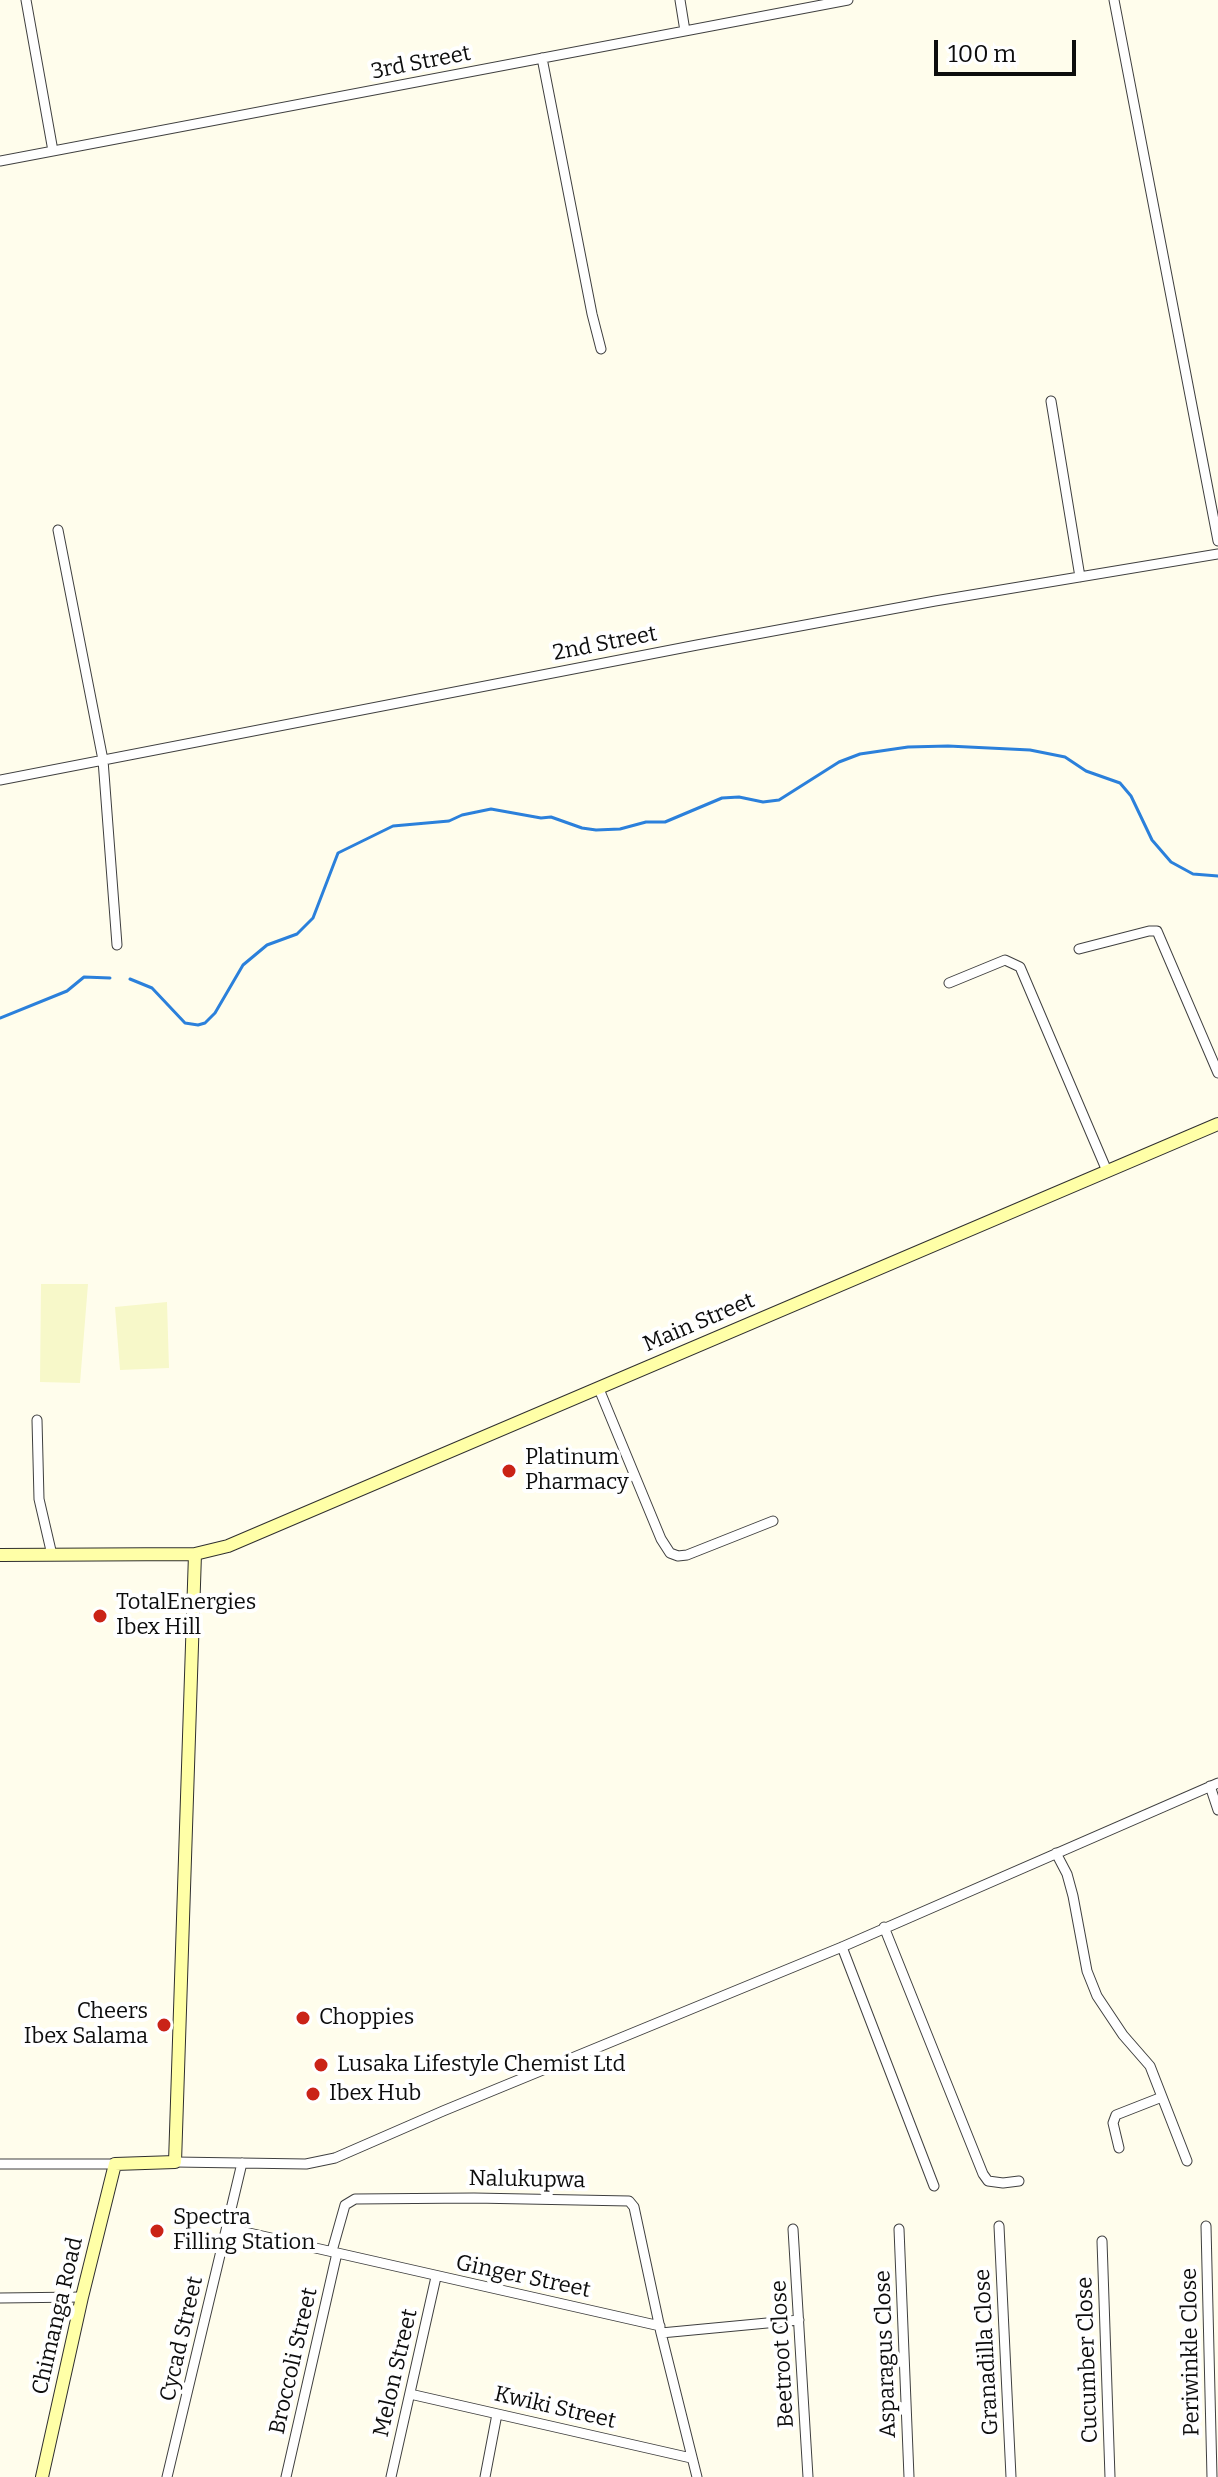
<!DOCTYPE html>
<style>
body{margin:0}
#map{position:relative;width:1218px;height:2477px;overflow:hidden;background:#fffdec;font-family:Bitter,serif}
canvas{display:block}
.scale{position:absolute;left:934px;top:40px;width:142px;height:36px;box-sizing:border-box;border:4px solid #0d0d0d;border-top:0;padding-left:10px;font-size:24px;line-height:28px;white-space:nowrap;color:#0d0d0d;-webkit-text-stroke:6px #fff;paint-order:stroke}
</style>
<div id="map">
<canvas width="1218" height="2477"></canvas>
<div class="scale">100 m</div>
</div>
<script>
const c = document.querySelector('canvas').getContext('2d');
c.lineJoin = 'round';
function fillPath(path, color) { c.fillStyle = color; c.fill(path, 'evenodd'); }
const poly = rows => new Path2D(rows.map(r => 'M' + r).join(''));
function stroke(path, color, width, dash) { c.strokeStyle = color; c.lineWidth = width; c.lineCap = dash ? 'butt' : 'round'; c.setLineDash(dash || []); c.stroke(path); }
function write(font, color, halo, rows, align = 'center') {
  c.font = font + ' Bitter,serif'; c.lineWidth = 8; c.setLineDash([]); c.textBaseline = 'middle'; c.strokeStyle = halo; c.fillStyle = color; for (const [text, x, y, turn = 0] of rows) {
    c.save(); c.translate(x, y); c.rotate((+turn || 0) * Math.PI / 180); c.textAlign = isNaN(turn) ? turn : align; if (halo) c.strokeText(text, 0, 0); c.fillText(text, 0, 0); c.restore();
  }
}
const farmland = poly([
 [41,1284,88,1284,80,1383,40,1382],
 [167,1302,169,1368,120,1370,115,1307]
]);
const stream = poly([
 [130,979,152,988,185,1023,198,1025,205,1023,215,1013,243,965,267,945,297,934,313,918,338,853,393,826,449,821,462,815,491,809,541,818,551,817,582,828,596,830,620,829,646,822,665,822,722,798,739,797,763,802,779,800,839,762,860,754,908,747,948,746,1030,750,1065,757,1086,771,1120,783,1131,796,1152,840,1171,862,1193,874,1218,876],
 [0,1018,67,991,84,977,110,978]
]);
const street = poly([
 [26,0,53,151],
 [680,0,685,31],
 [1114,0,1218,541],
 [542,58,592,314,601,349],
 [0,161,848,0],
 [1051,401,1080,577],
 [58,530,103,760,117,945],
 [0,780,697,645,935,601,1218,554],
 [1079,949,1149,931,1157,931,1218,1073],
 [949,983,1005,960,1020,967,1107,1171],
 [599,1389,661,1539,670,1553,678,1556,687,1555,773,1521],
 [37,1420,39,1499,52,1555],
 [1210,1786,1218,1810],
 [1056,1853,1067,1874,1073,1896,1087,1971,1097,1996,1123,2035,1150,2066,1187,2161],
 [884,1927,983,2174,988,2181,1003,2183,1019,2181],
 [842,1947,934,2186],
 [1119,2148,1113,2123,1116,2115,1162,2097],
 [175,2162,306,2164,335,2158,443,2111,842,1947,1218,1783],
 [0,2164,115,2164],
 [999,2226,1011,2477],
 [1206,2226,1212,2477],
 [227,2228,660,2326],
 [793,2229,808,2477],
 [899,2229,909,2477],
 [1102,2241,1110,2477],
 [332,2251,345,2205,355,2199,474,2198,629,2201,634,2207,661,2333,697,2477],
 [0,2298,82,2297],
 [661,2333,799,2320],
 [410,2394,691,2458],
 [167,2477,242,2163],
 [286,2477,337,2253],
 [391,2477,436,2277],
 [485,2477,497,2414]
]);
const secondary = poly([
 [0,1555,195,1554,228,1546,1218,1124],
 [42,2477,82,2297,115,2164,175,2162,195,1554]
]);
const markers = [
 [509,1471,8,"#ca2317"],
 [100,1616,8,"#ca2317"],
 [303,2018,8,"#ca2317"],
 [164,2025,8,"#ca2317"],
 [321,2065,8,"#ca2317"],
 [313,2094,8,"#ca2317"],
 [157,2231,8,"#ca2317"]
];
const streetNames = [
 ["3rd Street",421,63,-11],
 ["2nd Street",605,644,-11],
 ["Main Street",699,1323,-23],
 ["Nalukupwa",527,2180,1],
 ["Ginger Street",523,2277,12],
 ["Chimanga Road",58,2316,-77],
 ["Cycad Street",182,2339,-77],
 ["Granadilla Close",987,2352,-93],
 ["Periwinkle Close",1191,2352,-91],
 ["Beetroot Close",783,2354,-93],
 ["Asparagus Close",886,2354,-92],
 ["Cucumber Close",1088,2360,-92],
 ["Broccoli Street",294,2361,-77],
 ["Melon Street",396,2373,-77],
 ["Kwiki Street",555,2408,13]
];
const poiNames = [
 ["Platinum",525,1458],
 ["Pharmacy",525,1483],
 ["TotalEnergies",116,1603],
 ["Ibex Hill",116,1628],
 ["Cheers",148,2012,"right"],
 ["Ibex Salama",148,2037,"right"],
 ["Choppies",319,2018],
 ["Lusaka Lifestyle Chemist Ltd",337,2065],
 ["Ibex Hub",329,2094],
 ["Spectra",173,2218],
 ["Filling Station",173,2243]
];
fillPath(farmland, '#f7f8c9');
stroke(stream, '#2b80db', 3);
stroke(street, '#404040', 11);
stroke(secondary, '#2f2f2f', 14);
stroke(street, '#fff', 9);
stroke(secondary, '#ffffa7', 12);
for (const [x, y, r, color] of markers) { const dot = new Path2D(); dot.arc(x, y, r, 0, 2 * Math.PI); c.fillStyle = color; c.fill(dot); stroke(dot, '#fff', 3); }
write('22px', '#0d0d0d', '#fff', streetNames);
write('22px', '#0d0d0d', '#fff', poiNames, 'left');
</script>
